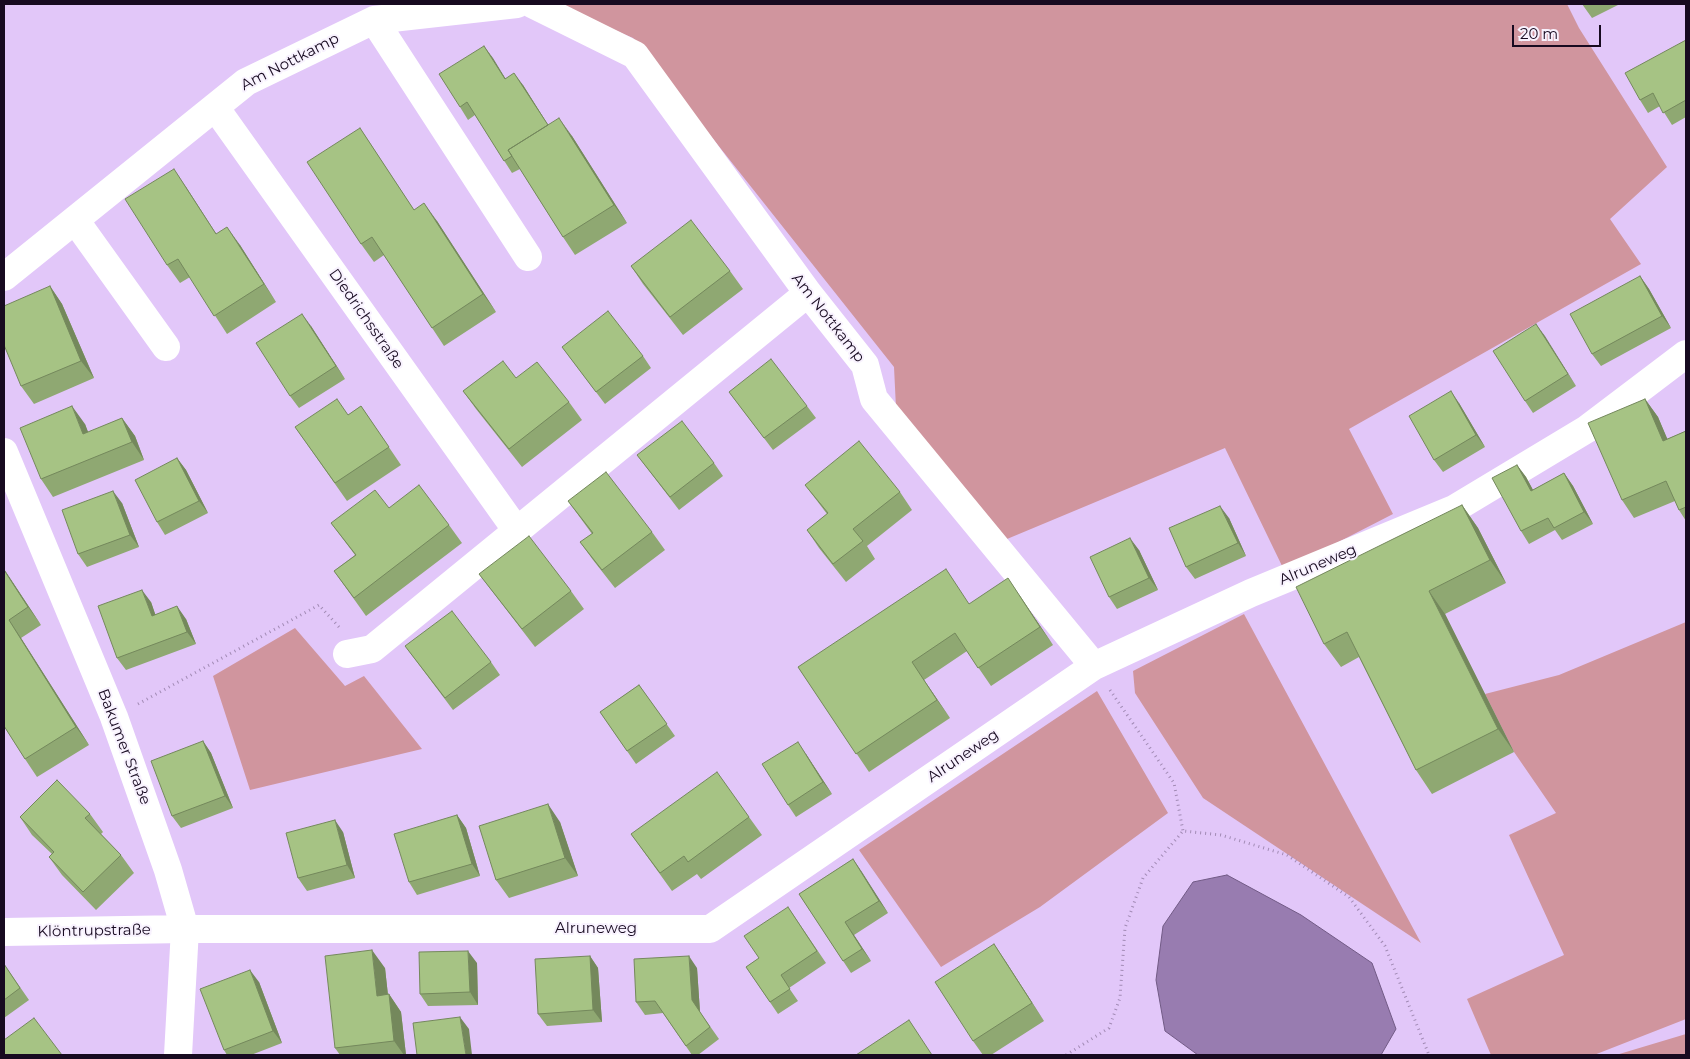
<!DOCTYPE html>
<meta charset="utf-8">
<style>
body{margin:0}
#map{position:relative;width:1690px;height:1059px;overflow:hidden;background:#e2c7f9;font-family:Montserrat,sans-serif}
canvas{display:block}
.frame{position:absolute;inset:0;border:5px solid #170a20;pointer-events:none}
.scale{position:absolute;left:1512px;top:25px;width:89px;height:22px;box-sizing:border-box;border:2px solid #170a20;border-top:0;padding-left:6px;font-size:15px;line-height:18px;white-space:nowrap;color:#170a20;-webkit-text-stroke:4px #f8f2fe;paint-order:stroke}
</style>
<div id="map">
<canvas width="1690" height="1059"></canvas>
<div class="frame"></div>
<div class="scale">20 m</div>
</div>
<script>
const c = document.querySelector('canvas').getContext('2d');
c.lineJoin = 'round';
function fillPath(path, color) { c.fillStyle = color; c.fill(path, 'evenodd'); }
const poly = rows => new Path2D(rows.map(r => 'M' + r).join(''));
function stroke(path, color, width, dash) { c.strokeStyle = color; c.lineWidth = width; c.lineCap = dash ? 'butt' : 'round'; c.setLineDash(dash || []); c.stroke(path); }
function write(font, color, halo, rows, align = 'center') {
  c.font = font + ' Montserrat,sans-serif'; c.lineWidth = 4; c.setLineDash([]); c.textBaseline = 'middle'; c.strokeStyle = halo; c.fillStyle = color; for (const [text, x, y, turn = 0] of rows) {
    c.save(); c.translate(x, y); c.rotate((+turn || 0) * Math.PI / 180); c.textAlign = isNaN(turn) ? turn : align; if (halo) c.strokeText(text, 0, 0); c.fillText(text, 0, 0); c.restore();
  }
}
const green = poly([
 [554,4,1567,4,1579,28,1667,167,1610,219,1641,264,1349,429,1393,514,1284,570,1225,448,1007,539,896,408,894,367,633,38],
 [1244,614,1421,943,1203,798,1135,693,1133,671],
 [1686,622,1686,1019,1594,1055,1491,1055,1467,999,1564,955,1509,835,1556,813,1514,752,1485,694,1559,675],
 [295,628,345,686,364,676,422,749,250,790,213,676],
 [1097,691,1168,813,1040,907,941,967,859,850],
 [1686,1034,1686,1055,1616,1055]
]);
const water = poly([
 [1227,875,1301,915,1372,963,1396,1029,1381,1055,1198,1055,1165,1031,1156,980,1163,926,1193,882,1227,875]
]);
const path = poly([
 [1110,690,1174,783,1183,831],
 [138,704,319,605,339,627],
 [1066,1055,1109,1028,1120,998,1125,928,1143,878,1183,831,1221,835,1287,855,1349,897,1385,946,1429,1055]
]);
const minor = poly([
 [532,4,635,55,808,293,865,365,874,399,1094,666],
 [374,20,528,257],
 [215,107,517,531],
 [75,220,166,347],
 [4,277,246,82,374,20,517,4],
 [4,452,114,717,168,870,185,929,178,1055],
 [347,654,372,649,808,293],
 [4,932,185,929,710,929,1094,666,1251,593,1454,509,1587,429,1686,354]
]);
const wall = poly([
 [1582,4,1620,4,1592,18],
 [1686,40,1686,117,1672,125,1660,106,1648,113,1640,100],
 [484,46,505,78,523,85,548,125,572,136,627,223,575,255,563,237,520,169,512,173,475,115,468,120,460,107],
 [360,128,414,210,437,221,496,312,444,346,384,255,374,262,361,244],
 [186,187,216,234,240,245,276,302,227,334,190,277,180,283,167,265],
 [631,266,730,271,743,289,683,335,643,284],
 [1640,276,1649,289,1671,328,1601,366,1592,354],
 [50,286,62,304,94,378,34,404,21,386],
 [1536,324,1576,386,1533,413,1525,401],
 [311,326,345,379,299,408,290,396],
 [562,347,643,356,651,368,605,404],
 [516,378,569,402,582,420,522,467,476,409,463,391],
 [729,392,807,406,816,418,773,450],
 [1645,399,1658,417,1667,439,1686,431,1686,521,1679,510,1675,501,1634,518,1622,500],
 [1459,403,1485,447,1443,472,1434,460],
 [361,406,401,465,347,501,295,427,348,415],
 [122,418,135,436,144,460,53,497,41,479,85,424,88,433],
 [637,455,714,463,723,476,679,510],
 [177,458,186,470,208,513,165,535,157,522],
 [1517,465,1526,477,1533,490,1564,473,1573,486,1593,524,1562,540,1555,530,1529,544,1521,531],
 [805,485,900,492,912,510,867,546,875,559,846,582,819,548,807,530,827,514],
 [568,501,652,532,665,550,615,588,593,560,580,542,592,534],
 [122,503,139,547,87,567,78,554],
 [1462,505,1478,528,1506,583,1445,614,1514,752,1432,794,1416,770,1359,657,1341,667,1324,644],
 [389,508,449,525,462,543,366,616,334,571,355,555,331,523],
 [1229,518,1246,556,1195,579,1186,567],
 [1139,550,1158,590,1117,609,1109,597],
 [4,569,41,625,21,638,89,745,37,777,25,759,4,726],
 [479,574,571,591,584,609,535,647,492,591],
 [1020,596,1053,645,991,686,967,651,924,680,950,718,869,772,798,667,970,604],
 [151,602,155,614,186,619,196,644,126,670,117,658],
 [405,646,491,662,500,675,453,710],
 [639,685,675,736,636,764,600,712],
 [203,741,211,753,233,808,181,828,172,816],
 [806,754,832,794,796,817,788,805],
 [90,814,103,832,101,834,121,855,134,873,96,910,62,875,49,857,52,854,32,835,20,817],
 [457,815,466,828,480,876,417,895,409,882],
 [749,817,762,835,701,879,697,874,672,891,631,834],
 [560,822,578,876,509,898,496,880],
 [343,832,355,878,307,891,298,878],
 [853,859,888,913,854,935,871,961,851,973,799,894],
 [788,907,826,963,789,988,798,1001,778,1014,746,967,759,958],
 [994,944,1006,962,1044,1021,991,1055,983,1055,973,1041],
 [590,956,598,968,602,1022,547,1026,538,1014],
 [477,963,478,1005,428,1006,420,994],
 [4,964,29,1000,4,1018],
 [385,968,388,995,389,994,401,1012,406,1055,340,1055,335,1048],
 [697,968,700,1012,719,1039,698,1055,692,1055,663,1013,645,1015,636,1002],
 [259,982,282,1043,251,1055,227,1055,224,1050]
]);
const shadedWall = poly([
 [484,46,493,58,513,91,505,79],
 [514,73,523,85,560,144,551,131],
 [559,118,572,136,627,223,614,205],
 [174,169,186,187,228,252,216,234],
 [424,203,437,221,496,312,483,294],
 [227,227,240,245,276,302,264,284],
 [1640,276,1649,289,1671,328,1662,316],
 [50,286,62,304,94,378,81,361],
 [302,314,311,326,345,379,336,366],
 [1536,324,1545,336,1576,386,1568,374],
 [1451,391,1459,403,1485,447,1476,435],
 [1645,399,1658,417,1676,459,1663,441],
 [72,406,85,424,96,452,83,434],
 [122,418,135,436,144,460,132,442],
 [177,458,186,470,208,513,199,501],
 [1517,465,1526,477,1540,503,1531,491],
 [1564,473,1573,486,1593,524,1584,512],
 [113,491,122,503,139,547,130,535],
 [1462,505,1478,528,1506,583,1490,560],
 [1220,506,1229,518,1246,556,1238,543],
 [1130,538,1139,550,1158,590,1149,578],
 [4,569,41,625,28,607,4,570],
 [1008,578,1020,596,1053,645,1040,627],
 [142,590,151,602,160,628,152,616],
 [1429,591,1445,614,1514,752,1498,729],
 [177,606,186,619,196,644,187,632],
 [9,620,21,638,89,745,76,727],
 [912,662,924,680,950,718,937,700],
 [203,741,211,753,233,808,225,796],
 [798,742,806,754,832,794,823,782],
 [548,804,560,822,578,876,565,858],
 [457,815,466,828,480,876,472,864],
 [335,820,343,832,355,878,347,865],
 [853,859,862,872,888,913,879,901],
 [845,922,854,935,871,961,862,949],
 [994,944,1006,962,1044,1021,1032,1003],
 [372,950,385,968,390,1014,377,996],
 [468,951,477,963,478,1005,470,992],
 [590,956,598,968,602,1022,593,1010],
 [689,956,697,968,700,1012,692,1000],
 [250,970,259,982,282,1043,273,1031],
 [389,994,401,1012,406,1055,404,1055,394,1041],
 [460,1017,469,1029,472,1055,466,1055]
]);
const building = poly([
 [1686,40,1686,100,1663,113,1653,93,1640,100,1625,73,1686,40],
 [484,46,505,79,514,73,548,125,508,150,512,156,504,161,467,102,460,107,439,74,484,46],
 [559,118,614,205,563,237,508,150,559,118],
 [360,128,414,210,424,203,483,294,432,328,372,237,361,244,307,162,360,128],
 [174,169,216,234,227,227,264,284,214,316,178,259,167,265,125,199,174,169],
 [691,220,730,271,670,317,631,266,691,220],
 [1640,276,1662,316,1592,354,1570,314,1640,276],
 [50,286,81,361,21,386,4,345,4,306,50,286],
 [608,311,643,356,596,392,562,347,608,311],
 [302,314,336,366,290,396,256,343,302,314],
 [1536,324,1568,374,1525,401,1493,351,1536,324],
 [771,359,807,406,764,438,729,392,771,359],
 [503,361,516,378,537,362,569,402,509,449,463,391,503,361],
 [1451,391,1476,435,1434,460,1409,416,1451,391],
 [337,399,348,415,361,406,389,447,335,483,295,427,337,399],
 [1645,399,1663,441,1686,431,1686,507,1679,510,1666,481,1622,500,1588,423,1645,399],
 [72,406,83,434,122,418,132,442,41,479,20,428,72,406],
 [682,421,714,463,670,497,637,455,682,421],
 [859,441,900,492,853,529,863,541,833,564,807,530,828,513,805,485,859,441],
 [177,458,199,501,157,522,135,480,177,458],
 [1517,465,1531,491,1564,473,1584,512,1554,528,1548,518,1521,531,1492,478,1517,465],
 [606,472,652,532,602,570,580,542,593,533,568,501,606,472],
 [419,485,449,525,354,598,334,571,356,555,331,523,375,490,389,508,419,485],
 [113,491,130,535,78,554,62,510,113,491],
 [1462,505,1490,560,1429,591,1498,729,1416,770,1347,632,1324,644,1296,587,1462,505],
 [1220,506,1238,543,1186,567,1169,528,1220,506],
 [529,536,571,591,522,629,479,574,529,536],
 [1130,538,1149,578,1109,597,1090,557,1130,538],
 [946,569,969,604,1008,578,1040,627,978,668,955,633,912,662,937,700,856,754,798,667,946,569],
 [4,570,28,607,9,620,76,727,25,759,4,726,4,570],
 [142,590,152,616,177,606,187,632,117,658,98,606,142,590],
 [452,611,491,662,445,698,405,646,452,611],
 [639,685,667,724,627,751,600,712,639,685],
 [203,741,225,796,172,816,151,761,203,741],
 [798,742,823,782,788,805,762,764,798,742],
 [717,772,749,817,688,862,684,856,660,873,631,834,717,772],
 [57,780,90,814,85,818,121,855,83,892,49,857,54,852,20,817,57,780],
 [548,804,565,858,496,880,479,826,548,804],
 [457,815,472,864,409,882,394,834,457,815],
 [335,820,347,865,298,878,286,833,335,820],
 [853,859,879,901,845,922,862,949,843,961,799,894,853,859],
 [788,907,817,951,781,975,790,989,770,1002,746,967,759,958,744,936,788,907],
 [994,944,1032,1003,973,1041,935,982,994,944],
 [372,950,377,996,389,994,394,1041,335,1048,325,956,372,950],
 [468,951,470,992,420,994,419,952,468,951],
 [590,956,593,1010,538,1014,535,959,590,956],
 [689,956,692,1000,710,1027,686,1046,655,1001,636,1002,634,959,689,956],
 [4,964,20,988,4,1000,4,964],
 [250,970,273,1031,224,1050,200,989,250,970],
 [460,1017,466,1055,417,1055,413,1023,460,1017],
 [34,1018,62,1055,4,1055,4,1040,34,1018],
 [909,1020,932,1055,856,1055,909,1020]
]);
const streetNames = [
 ["Am Nottkamp",290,62,-27],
 ["Am Nottkamp",828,318,52],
 ["Diedrichsstraße",366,319,55],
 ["Alruneweg",1318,565,-23],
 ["Bakumer Straße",124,747,69],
 ["Alruneweg",963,756,-34],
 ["Alruneweg",596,929],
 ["Klöntrupstraße",94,931,-1]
];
fillPath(green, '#d0959e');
fillPath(water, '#987cb0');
stroke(water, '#715a85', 1);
stroke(path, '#a28bb5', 3, [1, 4]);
stroke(minor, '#fff', 28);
fillPath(wall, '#8fa872');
fillPath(shadedWall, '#74885c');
fillPath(building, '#a6c384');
stroke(building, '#74885c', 1);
write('15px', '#170a20', '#f8f2fe', streetNames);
</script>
